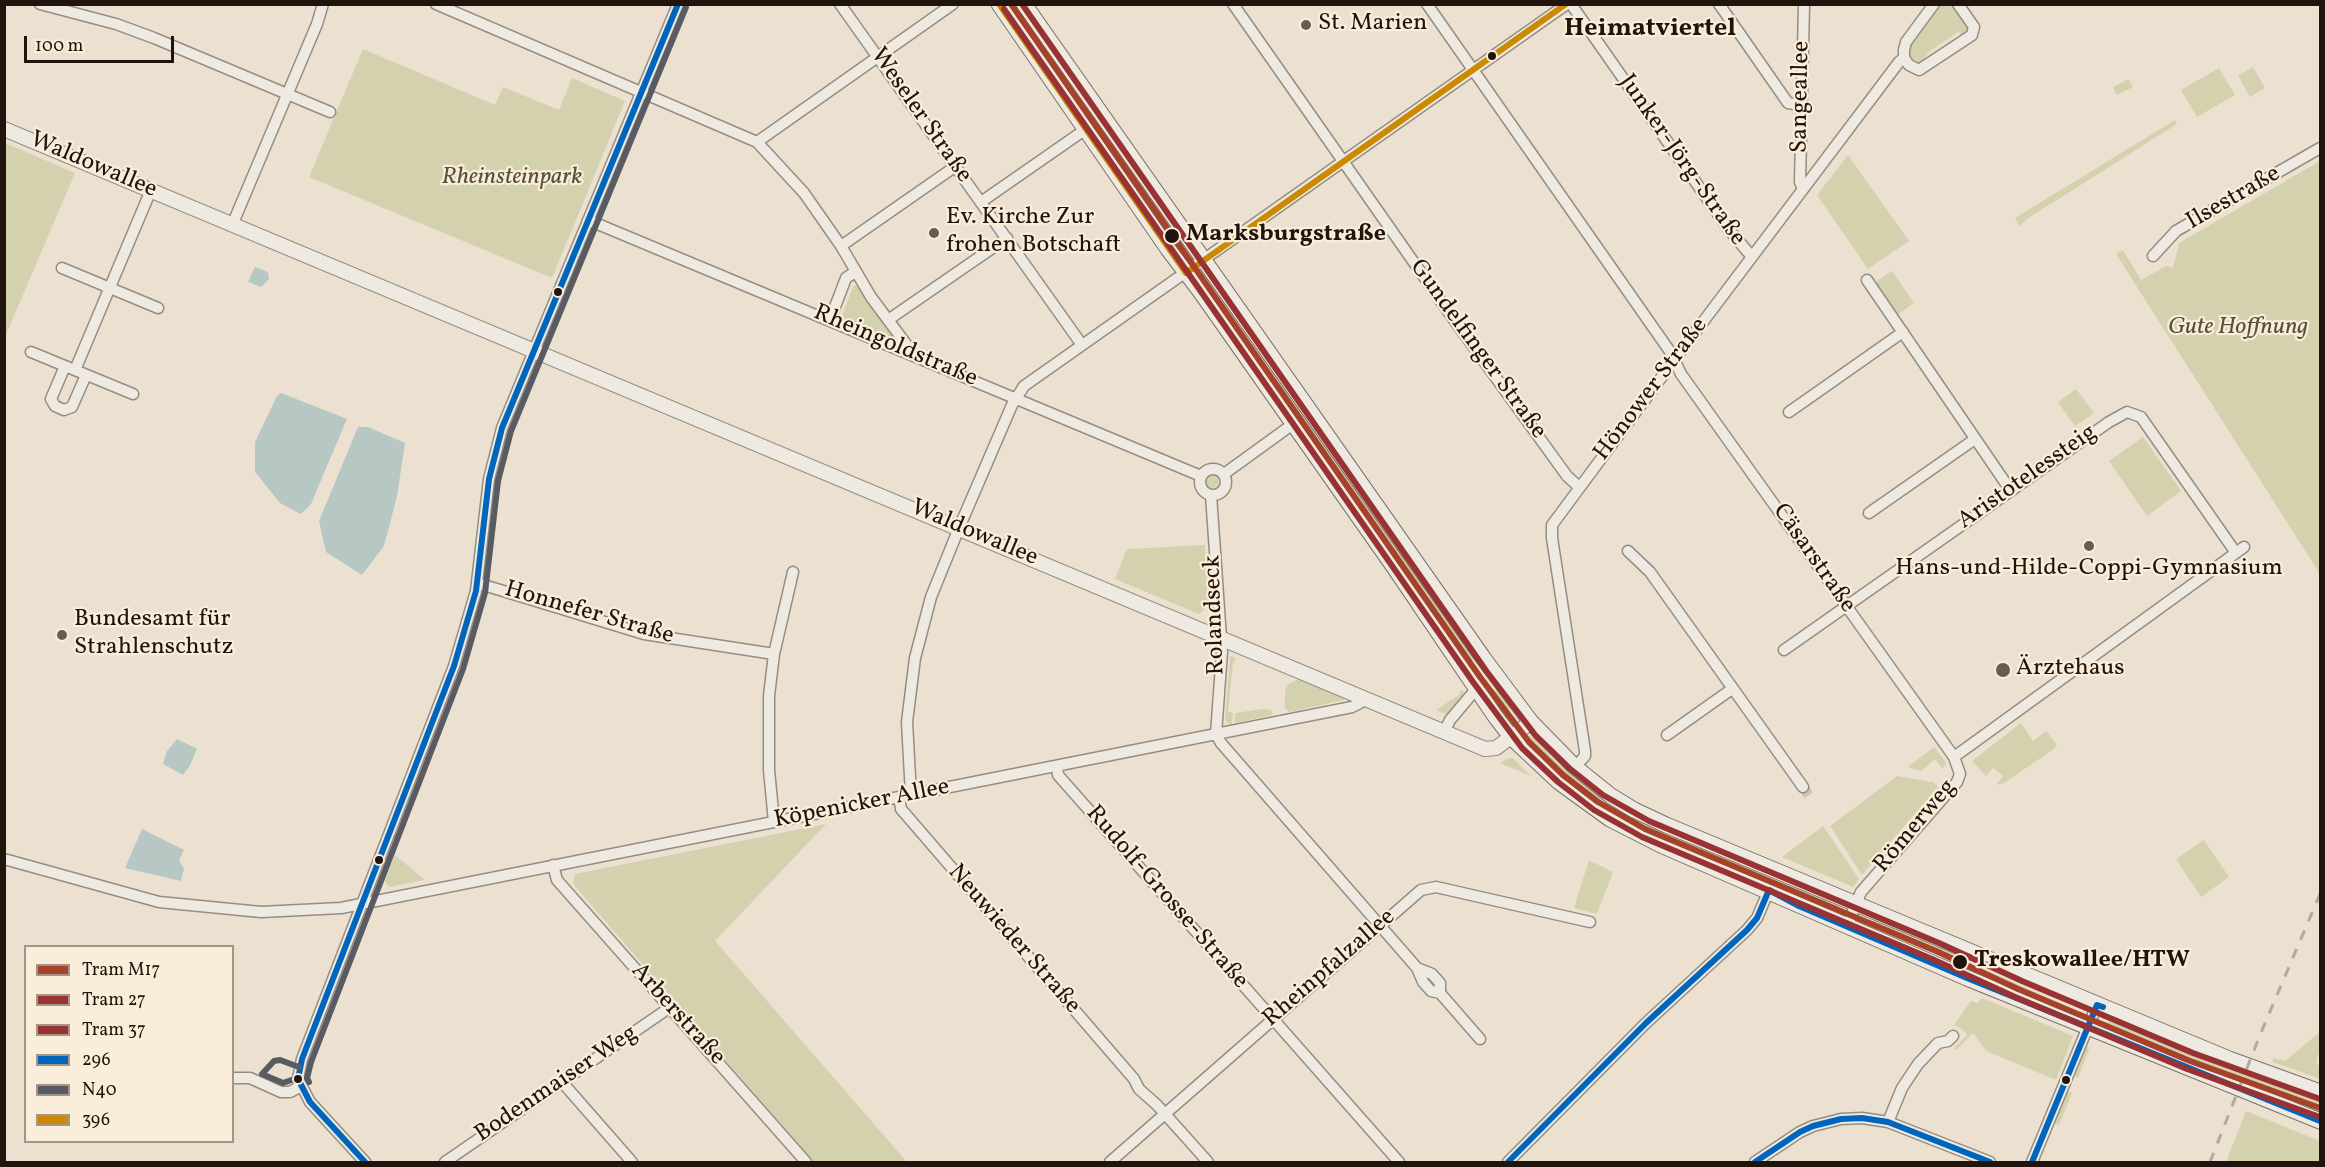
<!DOCTYPE html>
<meta charset="utf-8">
<style>
body{margin:0}
#map{position:relative;width:2325px;height:1167px;overflow:hidden;background:#ece1d0;font-family:Vollkorn,serif}
canvas{display:block}
.frame{position:absolute;inset:0;border:6px solid #20140c;pointer-events:none}
.legend{position:absolute;left:24px;top:945px;width:210px;height:198px;box-sizing:border-box;background:#faedd9;border:2px solid #a39687;margin:0;padding:8px 10px;list-style:none;font-size:18px;color:#20140c}
.legend li{display:flex;align-items:center;gap:12px;height:30px}
.legend b{width:30px;border:2px solid #a39687}
.scale{position:absolute;left:24px;top:36px;width:150px;height:27px;box-sizing:border-box;border:3px solid #20140c;border-top:0;padding-left:8px;font-size:18px;line-height:21px;white-space:nowrap;color:#20140c;-webkit-text-stroke:4px #faedd9;paint-order:stroke}
</style>
<div id="map">
<canvas width="2325" height="1167"></canvas>
<div class="frame"></div>
<ul class="legend">
<li><b style="height:8px;background:#a6422a"></b>Tram M17</li>
<li><b style="height:8px;background:#933"></b>Tram 27</li>
<li><b style="height:8px;background:#933"></b>Tram 37</li>
<li><b style="height:8px;background:#0065bd"></b>296</li>
<li><b style="height:8px;background:#595b62"></b>N40</li>
<li><b style="height:8px;background:#cc8902"></b>396</li>
</ul>
<div class="scale">100 m</div>
</div>
<script>
const c = document.querySelector('canvas').getContext('2d');
c.lineJoin = 'round';
function fillPath(path, color) { c.fillStyle = color; c.fill(path, 'evenodd'); }
const poly = rows => new Path2D(rows.map(r => 'M' + r).join(''));
function stroke(path, color, width, dash) { c.strokeStyle = color; c.lineWidth = width; c.lineCap = dash ? 'butt' : 'round'; c.setLineDash(dash || []); c.stroke(path); }
function write(font, color, halo, rows, align = 'center') {
  c.font = font + ' Vollkorn,serif'; c.lineWidth = 4.5; c.setLineDash([]); c.textBaseline = 'middle'; c.strokeStyle = halo; c.fillStyle = color; for (const [text, x, y, turn = 0] of rows) {
    c.save(); c.translate(x, y); c.rotate((+turn || 0) * Math.PI / 180); c.textAlign = isNaN(turn) ? turn : align; if (halo) c.strokeText(text, 0, 0); c.fillText(text, 0, 0); c.restore();
  }
}
const green = poly([
 [1008,5,1019,5,1070,79,1065,83,1093,124,1097,121,1095,117,1183,240,1180,242,1122,159,1117,162],
 [1939,5,1954,5,1968,26,1966,33,1963,37,1958,32,1927,53,1925,59,1918,64,1914,63,1908,55,1910,43],
 [363,49,495,105,503,87,559,110,572,78,625,101,552,278,309,177],
 [2253,67,2265,88,2250,97,2238,76],
 [2219,68,2235,95,2197,117,2181,90],
 [2129,79,2133,87,2117,95,2113,87],
 [2175,120,2177,124,2027,219,2020,226,2015,218],
 [5,143,75,173,5,337],
 [1848,155,1909,241,1868,269,1817,195],
 [2320,161,2320,574,2116,254,2123,250,2141,280,2166,266,2173,268,2179,243],
 [1892,271,1914,303,1897,315,1874,283],
 [856,285,897,339,895,341,841,318,853,287],
 [1210,289,1277,384,1281,381,1475,658,1468,663,1207,291],
 [2076,389,2094,413,2075,426,2058,402],
 [2143,437,2181,491,2147,516,2109,461],
 '1205 481a7 7 0 1 1 14 0a7 7 0 1 1-14 0Z',
 [1205,545,1208,607,1199,614,1115,579,1127,549],
 [1230,656,1236,658,1233,663,1228,711,1233,713,1232,724,1229,724,1225,720],
 [1300,678,1344,696,1344,700,1289,712,1285,708,1285,691,1287,685],
 [1461,690,1464,692,1463,696,1448,715,1436,710,1459,695],
 [1499,690,1512,707,1502,714,1486,691],
 [1263,709,1271,710,1273,715,1235,723,1235,713],
 [2021,723,2033,741,2046,731,2057,745,2054,749,2004,783,1996,785,2003,776,1993,768,1986,776,1972,761],
 [1531,735,1559,764,1581,781,1841,903,1838,912,1624,822,1562,779,1523,740],
 [1934,747,1947,764,1942,768,1935,759,1921,771,1908,767],
 [1509,758,1513,758,1531,776,1502,764,1501,762],
 [1897,776,1933,782,1938,787,1862,875,1830,826],
 [826,824,715,941,907,1162,814,1162,573,884,575,874],
 [1823,826,1859,879,1853,887,1782,857],
 [2204,840,2229,877,2201,897,2176,859],
 [395,855,425,880,389,887,385,881],
 [1589,860,1613,872,1597,914,1574,908],
 [1877,918,1969,955,1968,964,1872,922],
 [1977,966,2073,1009,2073,1011,2070,1010,2068,1013,1973,975],
 [1982,998,2073,1036,2056,1080,1986,1051,1973,1033,1956,1050,1954,1048,1967,1035,1961,1028,1954,1025,1971,1001,1977,1003],
 [2109,1019,2197,1056,2320,1097,2320,1113,2234,1081,2103,1027,2105,1022,2108,1023],
 [2320,1032,2320,1049,2316,1062,2320,1068,2320,1079,2273,1062,2273,1058,2285,1061],
 [2087,1045,2089,1049,2078,1078,2073,1075],
 [2067,1091,2072,1093,2059,1125,2054,1122],
 [2246,1111,2320,1141,2320,1162,2226,1162]
]);
const water = poly([
 [255,267,268,272,269,279,261,287,248,282],
 [281,393,347,419,311,504,301,514,280,503,255,472,255,442,277,396],
 [358,427,368,427,405,443,397,496,384,546,362,575,326,552,319,521],
 [177,739,197,749,189,767,183,775,163,764,167,751],
 [142,829,184,850,179,860,184,869,181,881,125,868]
]);
const minorTunnel = poly([
 [1803,787,1811,799]
]);
const minor = poly([
 [40,4,116,24,154,38,330,112],
 [436,4,757,142,804,193,841,246,871,297,906,344,903,351],
 [840,4,1082,345],
 [1233,4,1457,324,1567,476,1579,487],
 [1427,4,1671,353,1681,374,1954,757,1960,774,1957,782,1861,892,1847,926],
 [1571,4,1727,227,1752,257],
 [1719,4,1788,103,1802,105],
 [1934,4,1906,42,1904,50,1904,58,1909,65,1919,70,1972,35,1974,27,1958,4],
 [757,142,953,4],
 [1803,189,1800,182,1804,4],
 [981,202,1086,129],
 [588,220,1201,476],
 [233,223,317,24,323,4],
 [841,246,956,166],
 [2153,256,2176,231,2320,148],
 [62,268,158,308],
 [1867,280,2011,491],
 [830,320,846,278,855,272],
 [888,320,1007,238],
 [31,352,133,394],
 [65,366,51,399,55,406,64,410,72,407,86,375],
 [75,370,151,190],
 [1789,412,1903,332],
 '1200 482a13 13 0 1 1 26 0a13 13 0 1 1-26 0Z',
 [1224,474,1293,424],
 [1211,495,1222,652,1216,734],
 [1869,513,1975,439],
 [1628,551,1650,572,1803,787],
 [477,583,644,634,774,654],
 [1784,650,2109,422,2127,412,2141,417,2236,553],
 [1444,732,1450,720,1477,688],
 [1216,734,1221,743,1417,968,1423,982,1431,991,1440,993,1480,1039],
 [1667,735,1732,689],
 [1954,757,2244,547],
 [1057,767,1058,775,1399,1162],
 [1575,767,1585,756,1585,751,1552,538,1552,525,1675,359,1899,62,1904,58],
 [911,795,907,722,915,658,931,597,959,528,1012,405,1024,386,1567,4],
 [899,797,901,809,1134,1079,1139,1089,1157,1105,1208,1162],
 [774,822,769,770,769,696,774,654,793,572],
 [4,859,159,902,261,912,341,908,1352,707,1360,703,1362,697],
 [553,865,557,880,806,1162],
 [1417,968,1432,974,1440,983,1440,993],
 [232,1078,250,1078,281,1092,290,1092,301,1086],
 [562,1082,632,1162],
 [1888,1122,1902,1088,1918,1064,1938,1043,1948,1041,1953,1036],
 [365,1162,310,1102,298,1079,302,1059,454,666,476,591,489,479,502,428,678,4],
 [445,1162,669,1008],
 [1110,1162,1421,890,1436,887,1590,922],
 [1508,1162,1646,1023,1747,930,1757,918,1769,890],
 [1755,1162,1800,1132,1813,1126,1841,1119,1862,1118,1888,1122,1990,1162],
 [2032,1162,2097,1005]
]);
const tertiary = poly([
 [4,129,1485,749,1496,748,1531,722]
]);
const secondary = poly([
 [999,4,1168,249,1200,291,1394,567,1495,716,1511,737,1559,782,1610,819,1661,845,1967,978,2320,1121],
 [1024,4,1484,659,1531,722,1575,767,1611,796,1634,810,1666,825,2229,1059,2320,1092]
]);
const tram = poly([
 [1072,86,1093,122]
]);
const rail = poly([
 [2210,1162,2260,1035,2320,894]
]);
const bus1 = poly([
 [365,1162,310,1102,298,1079,302,1059,454,666,476,591,489,479,502,428,678,4],
 [1508,1162,1646,1023,1747,930,1757,918,1769,890,1799,906,1967,978,2320,1121],
 [1755,1162,1800,1132,1813,1126,1841,1119,1862,1118,1888,1122,1990,1162],
 [2032,1162,2097,1005,2103,1007]
]);
const bus2 = poly([
 [297,1078,283,1083,262,1074,274,1061,280,1060,299,1067],
 [309,1082,307,1078,311,1062,463,669,485,593,498,481,511,431,686,7]
]);
const bus3 = poly([
 [999,4,1186,273,1566,4]
]);
const tram1 = poly([
 [1011,4,1480,677,1529,742,1563,775,1598,802,1645,829,1936,951,2018,989,2190,1061,2320,1108]
]);
const tram2 = poly([
 [1004,9,1473,682,1522,748,1558,782,1594,810,1642,837,1932,959,2015,997,2187,1069,2317,1116]
]);
const tram3 = poly([
 [1022,4,1487,672,1536,736,1569,768,1603,795,1649,821,1939,943,2022,981,2193,1053,2320,1099]
]);
const markers = [
 [1306,25,6,"#675c51"],
 [1492,56,5,"#20140c"],
 [934,233,6,"#675c51"],
 [1172,236,8,"#20140c"],
 [558,292,5,"#20140c"],
 [2089,546,6,"#675c51"],
 [62,635,6,"#675c51"],
 [2003,670,8,"#675c51"],
 [379,860,5,"#20140c"],
 [1960,962,8,"#20140c"],
 [298,1079,5,"#20140c"],
 [2066,1080,5,"#20140c"]
];
const poiNames = [
 ["St. Marien",1318,25],
 ["Ev. Kirche Zur",946,219],
 ["frohen Botschaft",946,247],
 ["Hans-und-Hilde-Coppi-Gymnasium",2089,570,"center"],
 ["Bundesamt für",74,621],
 ["Strahlenschutz",74,649],
 ["Ärztehaus",2016,670]
];
const streetNames = [
 ["Sangeallee",1802,97,-89],
 ["Weseler Straße",920,116,55],
 ["Junker-Jörg-Straße",1681,161,55],
 ["Waldowallee",93,166,23],
 ["Ilsestraße",2234,199,-30],
 ["Rheingoldstraße",895,347,23],
 ["Gundelfinger Straße",1477,350,54],
 ["Hönower Straße",1652,390,-53],
 ["Aristotelessteig",2028,478,-35],
 ["Waldowallee",974,534,23],
 ["Cäsarstraße",1813,559,55],
 ["Honnefer Straße",589,614,16],
 ["Rolandseck",1216,615,-92],
 ["Köpenicker Allee",862,805,-11],
 ["Römerweg",1916,827,-50],
 ["Rudolf-Grosse-Straße",1166,898,49],
 ["Neuwieder Straße",1013,940,49],
 ["Rheinpfalzallee",1330,969,-41],
 ["Arberstraße",677,1015,48],
 ["Bodenmaiser Weg",557,1085,-34]
];
const parkNames = [
 ["Rheinsteinpark",512,179],
 ["Gute Hoffnung",2238,329]
];
const stopNames = [
 ["Marksburgstraße",1186,236],
 ["Treskowallee/HTW",1974,962]
];
const neighbourhoodNames = [
 ["Heimatviertel",1650,30]
];
fillPath(green, '#d3d1ae');
fillPath(water, '#b7c7c3');
stroke(minorTunnel, '#cdc2b3', 10, [10, 5]);
stroke(minor, '#958d82', 13);
stroke(tertiary, '#958d82', 16);
stroke(secondary, '#787168', 17);
stroke(minor, '#efeae1', 10);
stroke(tertiary, '#efeae1', 14);
stroke(secondary, '#efeae1', 15);
stroke(tram, '#b0aaa2', 1.5);
stroke(rail, '#b0aaa2', 3, [10, 10]);
stroke(bus1, '#0065bd', 6);
stroke(bus2, '#595b62', 6);
stroke(bus3, '#cc8902', 6);
stroke(tram1, '#a6422a', 6);
stroke(tram2, '#933', 6);
stroke(tram3, '#933', 6);
for (const [x, y, r, color] of markers) { const dot = new Path2D(); dot.arc(x, y, r, 0, 2 * Math.PI); c.fillStyle = color; c.fill(dot); stroke(dot, '#faedd9', 2); }
write('24px', '#20140c', '#faedd9', poiNames, 'left');
write('24px', '#20140c', '#faedd9', streetNames);
write('italic 24px', '#58523b', '#faedd9', parkNames);
write('bold 24px', '#20140c', '#faedd9', stopNames, 'left');
write('bold 26px', '#20140c', '#faedd9', neighbourhoodNames);
</script>
